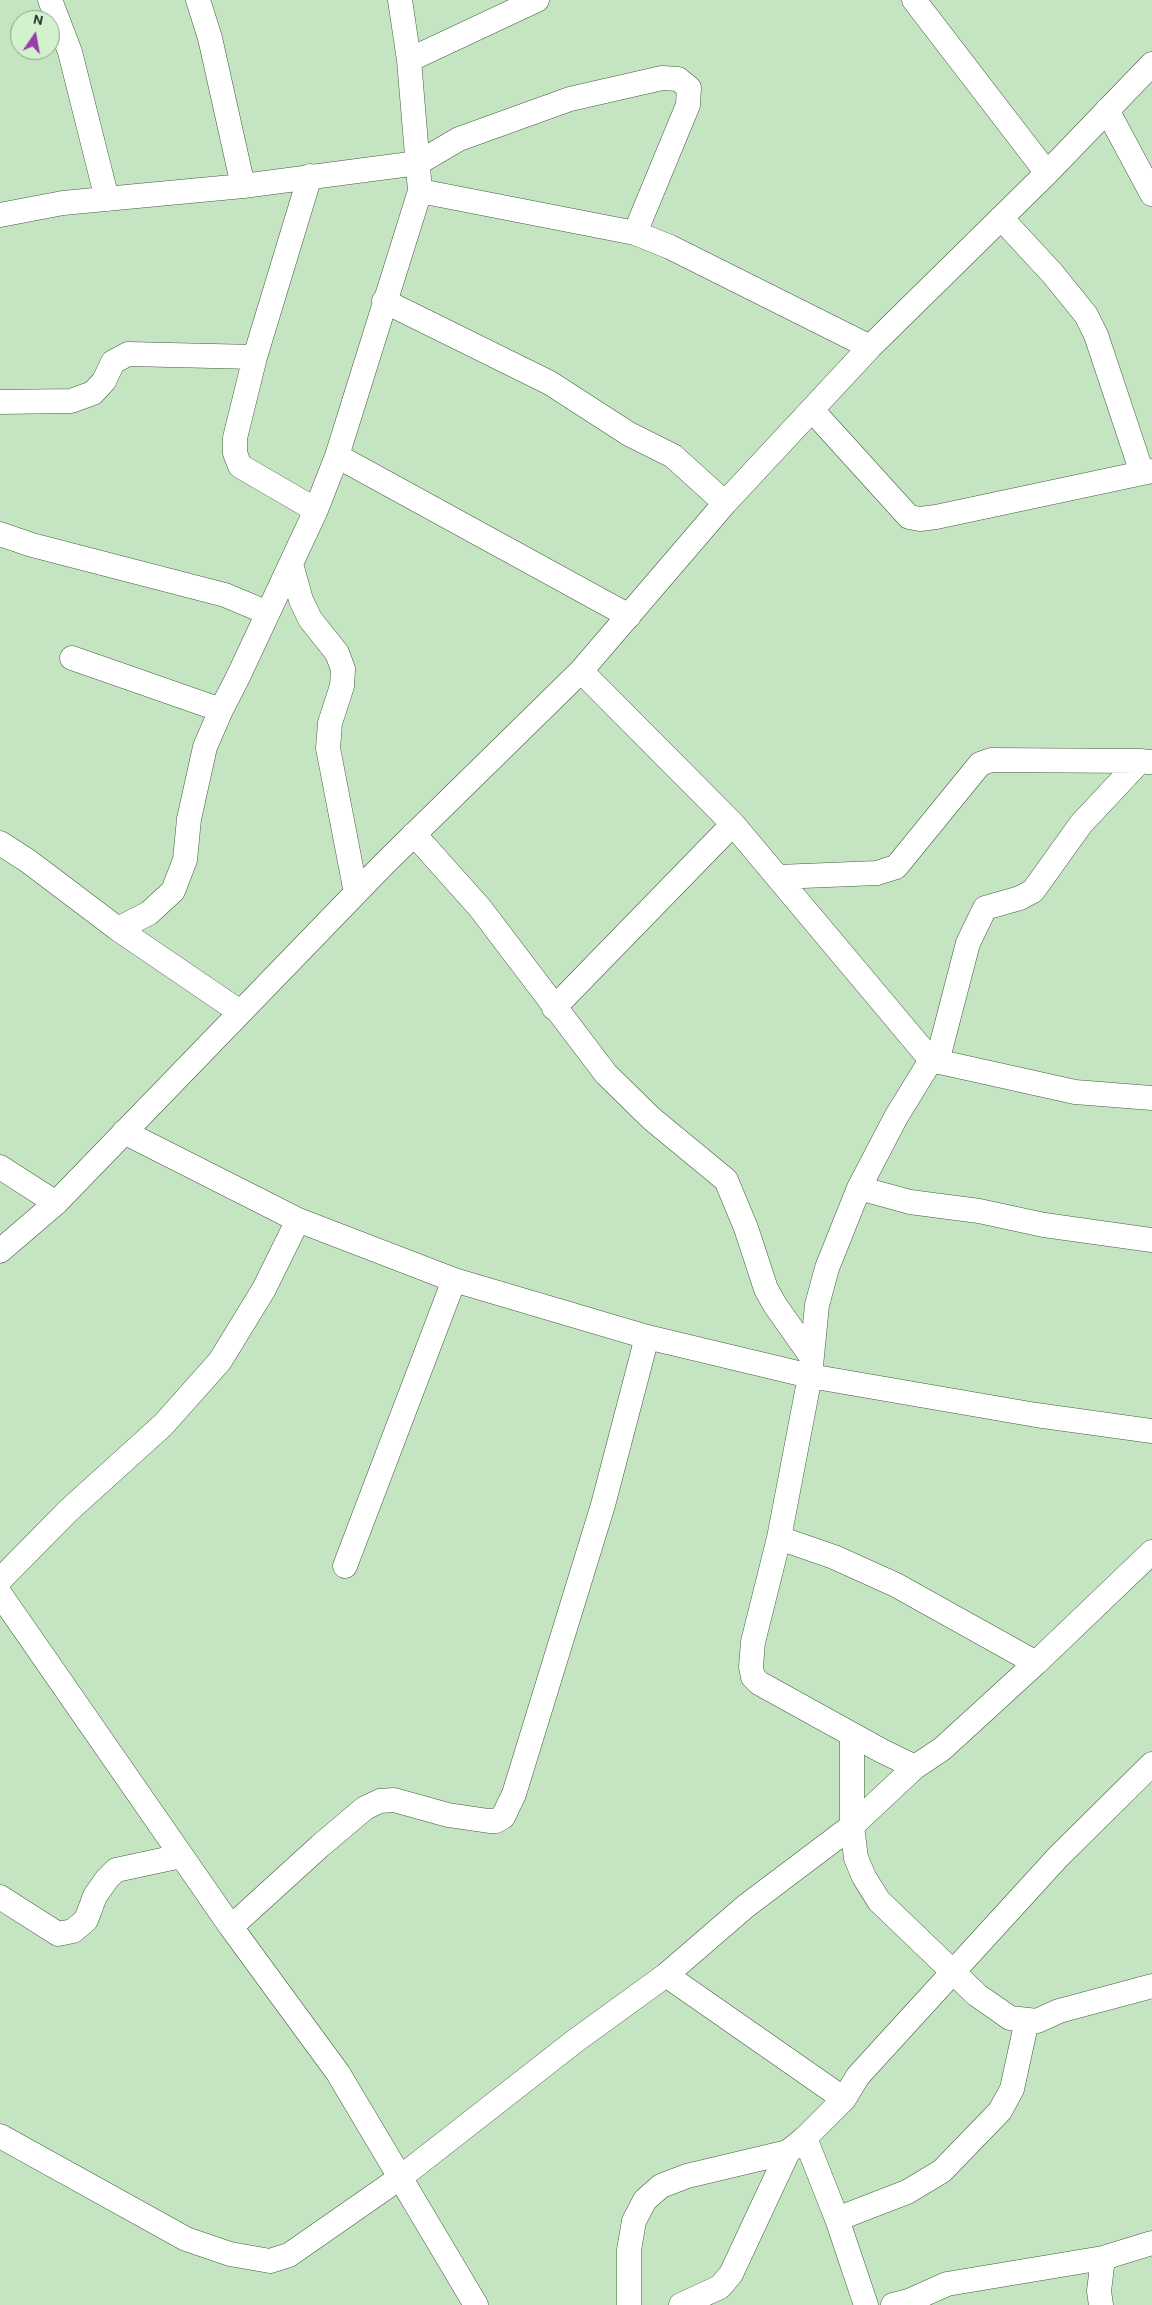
<!DOCTYPE html>
<style>
body{margin:0}
#map{position:relative;width:1152px;height:2305px;overflow:hidden;background:#c5e4c1;font-family:Overpass,sans-serif}
canvas{display:block}
.north{position:absolute;left:10px;top:10px;width:50px;height:50px;box-sizing:border-box;background:#d2f2ce;border:1px solid #8aa287;border-radius:50%;rotate:12deg;font-size:14px;font-weight:700;line-height:20px;text-align:center;color:#1e291c}
.north::after{content:'';display:block;margin:auto;width:18px;height:22px;background:#993ea8;clip-path:polygon(50% 0,100% 100%,50% 72%,0 100%)}
</style>
<div id="map">
<canvas width="1152" height="2305"></canvas>
<div class="north">N</div>
</div>
<script>
const c = document.querySelector('canvas').getContext('2d');
c.lineJoin = 'round';
const poly = rows => new Path2D(rows.map(r => 'M' + r).join(''));
function stroke(path, color, width, dash) { c.strokeStyle = color; c.lineWidth = width; c.lineCap = dash ? 'butt' : 'round'; c.setLineDash(dash || []); c.stroke(path); }
const minor = poly([
 [50,0,70,52,107,199],
 [198,0,210,38,243,186],
 [400,0,409,60,420,191,635,233,670,247,870,347],
 [914,0,1047,173],
 [409,60,537,0],
 [1107,110,1152,194],
 [310,176,255,357,235,438,235,453,240,466,316,510],
 [0,215,63,203,243,186,418,163,459,139,570,99,662,78,678,79,689,88,688,105,635,233],
 [1001,218,1052,273,1086,315,1096,335,1142,473],
 [384,301,550,383,629,434,673,456,725,503],
 [0,402,71,401,93,393,104,381,113,362,128,354,255,357],
 [812,410,909,517,920,519,936,517,1152,471],
 [337,456,629,616],
 [0,534,32,545,225,595,268,613],
 [291,564,301,600,310,619,337,653,343,669,342,686,330,723,328,748,356,893],
 [72,658,221,710],
 [581,671,733,824,931,1060,896,1117,859,1188,827,1268,817,1305,810,1376,779,1538,753,1642,751,1667,753,1677,759,1683,882,1751,915,1767],
 [414,834,480,908,606,1074,652,1119,726,1180,746,1228,766,1289,775,1305,811,1356],
 [0,843,28,861,118,929,240,1012],
 [778,877,877,873,896,867,980,764,991,760,1140,761],
 [118,929,149,913,173,891,185,860,189,819,205,747,221,710,238,677,316,510,337,456,420,191],
 [554,1008,733,824],
 [931,1060,1075,1092,1152,1098],
 [937,1062,968,943,985,908,1020,898,1033,891,1081,824,1140,761,1149,762],
 [124,1132,298,1220,454,1280,647,1337,810,1376,1036,1415,1152,1431],
 [0,1167,56,1203],
 [859,1188,910,1202,979,1211,1044,1225,1152,1240],
 [0,1251,56,1203,385,863,581,671,725,503,870,347,1047,173,1152,64],
 [779,1538,834,1557,896,1585,1036,1663],
 [345,1566,454,1280],
 [0,1580,68,1511,163,1425,220,1361,264,1289,298,1220],
 [0,1594,231,1927,338,2073,476,2305],
 [852,1735,852,1826,856,1858,864,1877,879,1901,977,1995,1010,2018,1037,2021,1059,2011,1152,1986],
 [0,1897,58,1934,73,1931,86,1920,95,1896,107,1879,116,1870,181,1856],
 [231,1927,320,1846,365,1808,380,1801,394,1800,448,1815,489,1821,496,1821,503,1817,514,1794,603,1505,647,1337],
 [666,1975,844,2099],
 [0,2136,186,2239,230,2254,270,2261,289,2255,401,2177,575,2041,666,1975,746,1906,852,1826,915,1767,942,1749,1036,1663,1152,1552],
 [837,2219,907,2192,942,2171,1000,2111,1012,2089,1027,2020],
 [629,2305,629,2250,634,2221,645,2200,661,2186,687,2176,788,2152,805,2138],
 [681,2305,720,2287,731,2274,788,2152],
 [866,2305,837,2219,805,2138,844,2099,858,2076,1058,1857,1152,1764],
 [893,2305,909,2301,947,2284,1103,2258],
 [1101,2305,1099,2291,1103,2258,1152,2243]
]);
stroke(minor, '#425d3e', 25);
stroke(minor, '#fff', 24);
</script>
